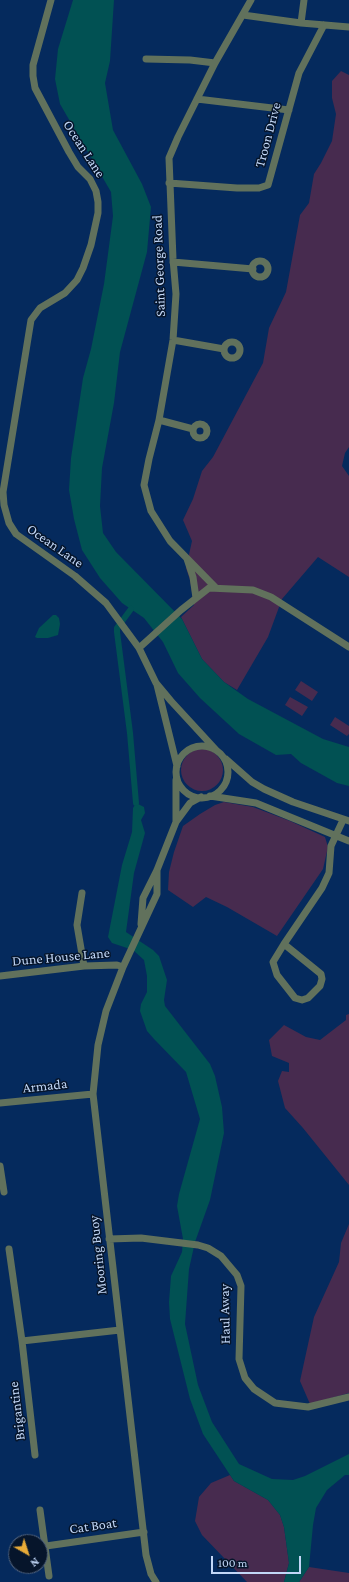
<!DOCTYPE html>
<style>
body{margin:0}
#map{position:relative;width:349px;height:1582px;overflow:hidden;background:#052a5d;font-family:"Crimson Pro",serif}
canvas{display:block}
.north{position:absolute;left:8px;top:1534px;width:40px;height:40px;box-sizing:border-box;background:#06152b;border:1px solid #51637d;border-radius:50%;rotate:141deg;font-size:11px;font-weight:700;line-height:16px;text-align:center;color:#c2d7f7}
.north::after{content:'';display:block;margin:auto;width:14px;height:18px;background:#e9ab38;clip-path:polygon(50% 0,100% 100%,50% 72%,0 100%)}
.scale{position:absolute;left:211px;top:1556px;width:90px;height:18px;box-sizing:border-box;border:2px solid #c2d7f7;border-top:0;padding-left:5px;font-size:12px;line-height:14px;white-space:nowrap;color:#c2d7f7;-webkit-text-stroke:3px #06152b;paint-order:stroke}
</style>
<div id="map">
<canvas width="349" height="1582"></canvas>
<div class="north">N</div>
<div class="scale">100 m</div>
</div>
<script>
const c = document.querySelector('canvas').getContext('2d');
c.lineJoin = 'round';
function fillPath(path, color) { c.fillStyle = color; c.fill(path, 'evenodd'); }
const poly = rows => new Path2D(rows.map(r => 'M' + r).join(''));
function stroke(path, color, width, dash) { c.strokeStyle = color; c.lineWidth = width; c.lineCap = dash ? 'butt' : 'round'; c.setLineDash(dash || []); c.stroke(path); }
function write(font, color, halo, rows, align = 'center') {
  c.font = font + ' "Crimson Pro",serif'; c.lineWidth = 3; c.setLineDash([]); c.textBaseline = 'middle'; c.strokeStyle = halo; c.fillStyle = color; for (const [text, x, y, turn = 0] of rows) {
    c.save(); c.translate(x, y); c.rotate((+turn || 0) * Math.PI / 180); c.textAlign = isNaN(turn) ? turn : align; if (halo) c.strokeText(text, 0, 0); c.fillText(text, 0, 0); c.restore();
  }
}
const green = poly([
 [341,71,349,75,349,447,345,453,342,466,349,476,349,577,318,557,282,599,268,637,237,690,224,682,202,659,181,617,194,605,190,580,186,568,192,541,183,520,193,499,202,471,213,457,263,363,269,328,286,292,300,215,309,203,314,174,321,163,332,141,336,114,332,98,332,81],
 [301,681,318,692,312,701,295,690],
 [290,697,308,707,302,716,285,705],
 [335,717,349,726,349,734,347,736,330,725],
 '181 770a21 21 0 1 1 42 0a21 21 0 1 1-42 0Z',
 [224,802,253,807,290,821,325,837,328,847,323,869,277,936,227,907,206,897,193,907,168,890,169,872,174,852,183,826,200,814,215,805],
 [349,1014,349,1185,303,1128,285,1108,278,1081,282,1071,289,1072,289,1063,272,1056,269,1040,284,1025,306,1037,320,1040,346,1020,346,1015],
 [349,1224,349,1393,310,1404,300,1381,314,1317,339,1262,341,1243],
 [230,1475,234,1481,268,1500,280,1515,284,1527,289,1563,284,1582,247,1582,202,1535,195,1521,199,1497,211,1483],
 [309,1567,349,1573,349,1582,299,1582]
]);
const water = poly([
 [73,0,114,0,110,61,105,83,113,130,142,184,151,207,147,252,120,352,114,403,102,468,100,506,103,533,116,552,182,619,202,659,224,682,248,699,323,739,349,747,349,786,337,783,301,763,291,754,276,755,239,734,200,698,178,673,163,642,144,618,122,603,100,578,82,550,74,519,69,490,71,458,83,378,91,349,104,284,113,216,111,192,60,104,55,79,58,49],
 [53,615,56,615,59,618,60,624,58,635,48,638,37,638,35,637,39,628],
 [136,803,144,807,145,813,141,820,145,833,134,873,126,932,153,950,159,956,167,980,164,1000,165,1006,210,1064,215,1076,222,1107,224,1133,210,1200,195,1242,189,1269,185,1324,198,1385,212,1422,239,1464,272,1479,293,1480,305,1476,349,1454,349,1475,345,1475,327,1490,316,1508,313,1525,309,1567,299,1582,284,1582,289,1563,284,1527,280,1515,268,1500,234,1481,203,1434,190,1399,170,1319,169,1302,171,1276,182,1252,183,1239,177,1206,179,1194,200,1119,186,1072,154,1039,147,1031,140,1011,141,1004,147,992,147,976,144,960,133,950,112,943,108,937,122,865,132,832,133,808]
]);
const canal = poly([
 [131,609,117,628,117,632,130,733,136,803]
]);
const street = poly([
 [51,0,33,65,33,76,35,88,69,152,78,167,90,179,96,191,98,202,98,213,91,245,83,268,77,280,65,293,40,308,31,320,3,492,4,505,9,523,16,534,75,576,106,603,139,648,156,683,171,701,217,751],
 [243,15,301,23,349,27],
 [301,23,304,0],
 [146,59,190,60,215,63],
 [197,99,289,110],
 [169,183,237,188,259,188,268,185,299,73,324,25],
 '252 269a8 8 0 1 1 16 0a8 8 0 1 1-16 0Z',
 [173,262,253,269],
 [173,340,224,349],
 '224 350a8 8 0 1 1 16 0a8 8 0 1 1-16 0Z',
 [159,420,193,429],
 '193 431a7 7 0 1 1 14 0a7 7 0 1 1-14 0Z',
 [187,559,193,577,196,598],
 [216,588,170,541,151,511,144,485,149,459,159,420,173,340,176,294,173,259,169,158,178,137,215,63,251,0],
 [139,648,181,610,209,588,253,590,271,597,349,647],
 [157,685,177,766],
 '176 772a26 26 0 1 1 52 0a26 26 0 1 1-52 0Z',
 [226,759,252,782,264,789,293,802,349,821],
 [210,796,256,803,349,841],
 [176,821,176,780],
 [82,893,77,925,84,966],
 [141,924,143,898,157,870,176,822,190,803,201,797],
 [284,944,321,974,322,979,320,986,308,998,302,1000,295,998,277,975,273,962,284,944,322,888,329,873,331,846,343,820],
 [0,976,84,966,117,965,123,967],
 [0,1103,93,1094],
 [0,1166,4,1192],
 [109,1239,141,1238,198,1245,208,1248,221,1256,237,1275,241,1286,239,1359,245,1378,254,1389,275,1403,308,1407,349,1397],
 [9,1249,22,1341,35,1455],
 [22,1341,120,1330],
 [40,1510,49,1576],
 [46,1546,144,1532],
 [156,1582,151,1574,146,1555,93,1094,98,1045,106,1011,123,967,157,894,157,870]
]);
const streetNames = [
 ["Troon Drive",268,135,-75],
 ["Ocean Lane",84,149,57],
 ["Saint George Road",159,266,-92],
 ["Ocean Lane",55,546,35],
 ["Dune House Lane",61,957,-5],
 ["Armada",45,1086,-6],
 ["Mooring Buoy",98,1255,-96],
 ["Haul Away",225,1314,-91],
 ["Brigantine",17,1411,-97],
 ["Cat Boat",93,1526,-8]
];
fillPath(green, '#472b4f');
fillPath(water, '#015153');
stroke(canal, '#015153', 6);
stroke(street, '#61715c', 7);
write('14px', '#c2d7f7', '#06152b', streetNames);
</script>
